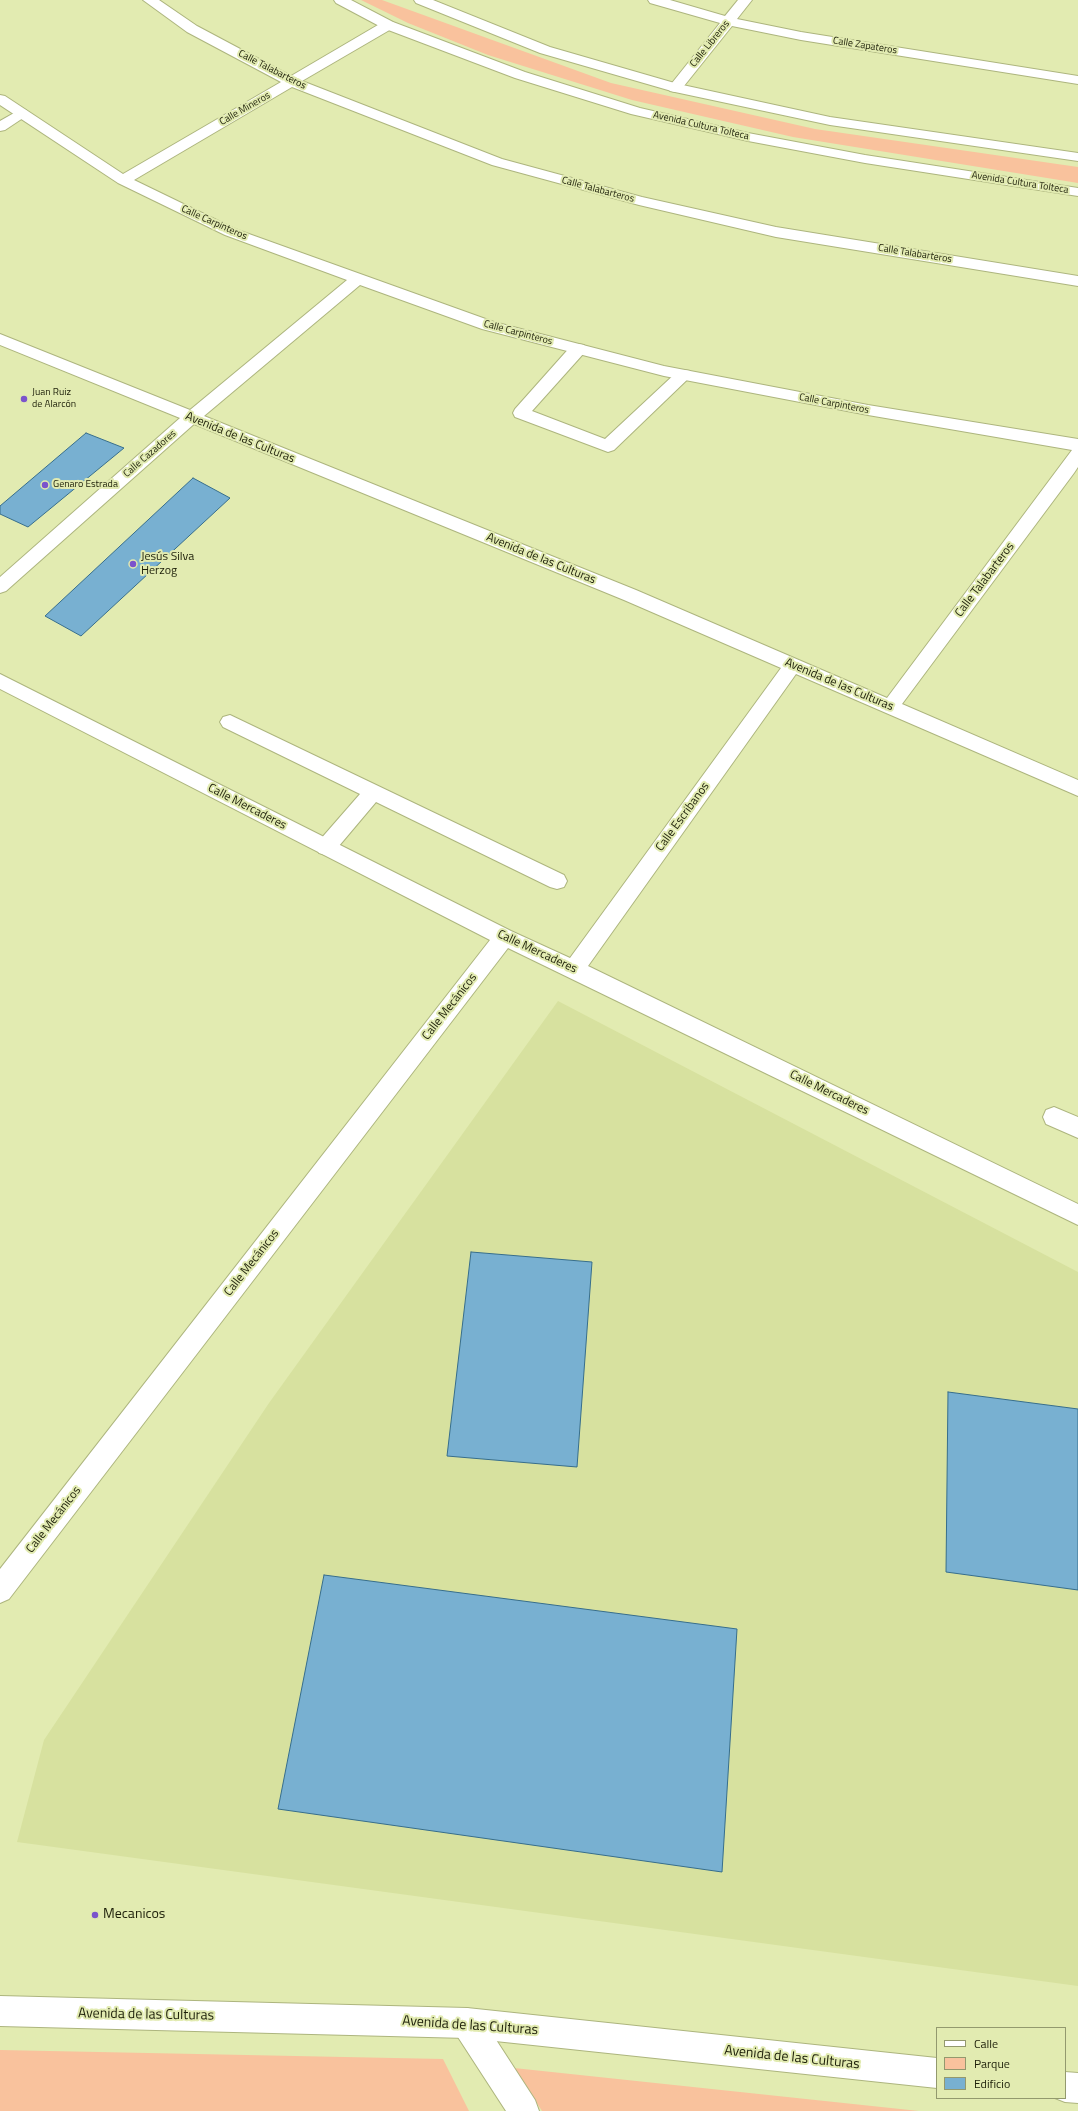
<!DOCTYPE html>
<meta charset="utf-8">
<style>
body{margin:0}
#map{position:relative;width:1078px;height:2111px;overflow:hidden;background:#e2ebb1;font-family:"Titillium Web",sans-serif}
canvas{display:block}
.legend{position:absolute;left:936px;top:2027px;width:130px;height:72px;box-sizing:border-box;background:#e2ebb1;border:1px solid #93996e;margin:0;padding:5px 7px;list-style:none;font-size:12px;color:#1d1f09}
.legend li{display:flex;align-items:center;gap:8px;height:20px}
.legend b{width:20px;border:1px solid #93996e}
</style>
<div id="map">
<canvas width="1078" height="2111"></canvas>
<ul class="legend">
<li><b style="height:5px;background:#fff"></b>Calle</li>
<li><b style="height:11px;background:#f9c29d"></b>Parque</li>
<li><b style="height:11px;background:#78b0d1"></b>Edificio</li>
</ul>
</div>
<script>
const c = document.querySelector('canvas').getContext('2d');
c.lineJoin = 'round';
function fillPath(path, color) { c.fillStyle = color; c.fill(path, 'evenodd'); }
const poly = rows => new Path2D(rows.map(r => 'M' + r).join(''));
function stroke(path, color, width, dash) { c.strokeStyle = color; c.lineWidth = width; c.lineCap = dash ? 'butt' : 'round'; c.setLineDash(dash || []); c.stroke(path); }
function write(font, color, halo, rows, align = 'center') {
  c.font = font + ' "Titillium Web",sans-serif'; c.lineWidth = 4; c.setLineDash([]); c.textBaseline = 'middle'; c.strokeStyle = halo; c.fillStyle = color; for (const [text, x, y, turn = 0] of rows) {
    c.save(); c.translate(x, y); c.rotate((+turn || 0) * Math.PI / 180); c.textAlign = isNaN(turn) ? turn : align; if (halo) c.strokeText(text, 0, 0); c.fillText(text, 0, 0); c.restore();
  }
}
const built = poly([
 [558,1001,1078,1272,1078,1986,17,1842,44,1740,269,1403]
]);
const green = poly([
 [361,0,382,0,611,83,815,129,1078,167,1078,183,793,137,632,100,488,55,408,23],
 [0,2050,443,2059,469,2111,0,2111],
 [514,2068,919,2111,542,2111]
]);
const building = poly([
 [86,433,124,448,28,527,0,514,0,506,86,433],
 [193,478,230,498,81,636,45,616,193,478],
 [471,1252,592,1262,577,1467,447,1456,471,1252],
 [948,1392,1078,1409,1078,1590,946,1572,948,1392],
 [324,1575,737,1629,722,1872,278,1809,324,1575]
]);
const lane = poly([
 [21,109,26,110,28,113,26,116,5,130,0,131,0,121,21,109],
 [578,344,584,345,586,349,584,353,532,411,605,439,678,371,684,370,690,371,692,375,614,450,608,452,515,417,513,413,515,409,572,345,578,344],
 [230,715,564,875,567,881,564,887,557,889,550,887,376,802,333,853,326,855,319,853,316,847,319,841,360,794,223,727,220,722,223,717,230,715],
 [1054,1107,1078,1117,1078,1138,1046,1124,1043,1117,1046,1110,1054,1107],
 [467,2008,478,2012,535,2100,539,2111,506,2111,456,2034,452,2023,456,2012,467,2008]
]);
const street = poly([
 [143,0,159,0,197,26,291,76,383,22,393,22,395,25,393,28,302,81,502,159,642,197,776,227,1078,276,1078,286,776,237,639,205,492,165,292,87,134,180,235,229,494,322,664,366,868,405,1078,439,1078,467,1074,473,902,704,1078,780,1078,796,796,674,588,966,1078,1204,1078,1225,508,948,9,1599,0,1603,0,1569,490,940,0,689,0,674,511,931,570,958,781,668,624,600,194,424,6,591,0,593,0,577,180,418,0,345,0,334,190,410,347,280,225,235,118,183,0,105,0,95,5,96,123,174,281,82,187,32,143,0],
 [360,285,482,329,664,376,868,415,1072,450,887,698,636,590,204,416,360,285],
 [648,0,670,0,725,16,738,0,752,0,737,19,801,32,1078,76,1078,84,801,40,732,26,680,91,675,92,670,91,668,88,720,23,650,3,648,0]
]);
const secondary = poly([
 [334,0,351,0,393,22,525,72,640,108,748,133,865,155,1078,188,1078,196,865,163,748,141,631,114,515,78,383,28,336,3,334,0],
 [414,0,433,0,550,47,678,84,830,117,1078,153,1078,161,830,125,675,92,540,53,416,3,414,0]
]);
const primary = poly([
 [0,1996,467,2008,937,2058,937,2088,467,2038,0,2026,0,1996],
 [1065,2072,1078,2073,1078,2103,1065,2102,1055,2098,1065,2098,1065,2072]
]);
const markers = [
 [24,399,4,"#7b53cc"],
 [45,485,4,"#7b53cc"],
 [133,564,4,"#7b53cc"],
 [95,1915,4,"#7b53cc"]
];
const farStreetnames = [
 ["Calle Libreros",710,44,-51],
 ["Calle Zapateros",865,46,9],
 ["Calle Talabarteros",272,70,27],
 ["Calle Mineros",245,109,-30],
 ["Avenida Cultura Tolteca",701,126,13],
 ["Avenida Cultura Tolteca",1020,183,9],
 ["Calle Talabarteros",598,190,15],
 ["Calle Carpinteros",214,223,24],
 ["Calle Talabarteros",915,254,9],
 ["Calle Carpinteros",518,333,15],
 ["Calle Carpinteros",834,404,11],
 ["Calle Cazadores",150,454,-41]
];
const farPoinames = [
 ["Juan Ruiz",32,393],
 ["de Alarcón",32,405],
 ["Genaro Estrada",53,485]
];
const streetNames = [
 ["Avenida de las Culturas",240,438,22],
 ["Avenida de las Culturas",541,559,22],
 ["Calle Talabarteros",985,580,-53],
 ["Avenida de las Culturas",839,685,23],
 ["Calle Mercaderes",247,807,27],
 ["Calle Escribanos",683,817,-54],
 ["Calle Mercaderes",537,952,25],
 ["Calle Mecánicos",450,1007,-52],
 ["Calle Mercaderes",829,1093,26],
 ["Calle Mecánicos",252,1263,-52],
 ["Calle Mecánicos",54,1520,-52]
];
const poiNames = [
 ["Jesús Silva",141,557],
 ["Herzog",141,571]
];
const nearPoinames = [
 ["Mecanicos",103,1915]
];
const nearStreetnames = [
 ["Avenida de las Culturas",146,2015,1],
 ["Avenida de las Culturas",470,2026,4],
 ["Avenida de las Culturas",792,2058,6]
];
fillPath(built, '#d7e19f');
fillPath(green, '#f9c29d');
fillPath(building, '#78b0d1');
stroke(building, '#376e8c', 1);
stroke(lane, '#adb57e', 2);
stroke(street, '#adb57e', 2);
stroke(secondary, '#adb57e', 2);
stroke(primary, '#adb57e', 2);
fillPath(lane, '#fff');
fillPath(street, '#fff');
fillPath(secondary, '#fff');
fillPath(primary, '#fff');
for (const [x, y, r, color] of markers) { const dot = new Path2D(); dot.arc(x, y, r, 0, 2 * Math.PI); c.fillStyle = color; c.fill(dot); stroke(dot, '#e2ebb1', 1.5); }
write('10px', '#1d1f09', '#e2ebb1', farStreetnames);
write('10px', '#1d1f09', '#e2ebb1', farPoinames, 'left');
write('12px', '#1d1f09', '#e2ebb1', streetNames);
write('12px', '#1d1f09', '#e2ebb1', poiNames, 'left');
write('14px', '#1d1f09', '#e2ebb1', nearPoinames, 'left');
write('14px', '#1d1f09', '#e2ebb1', nearStreetnames);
</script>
